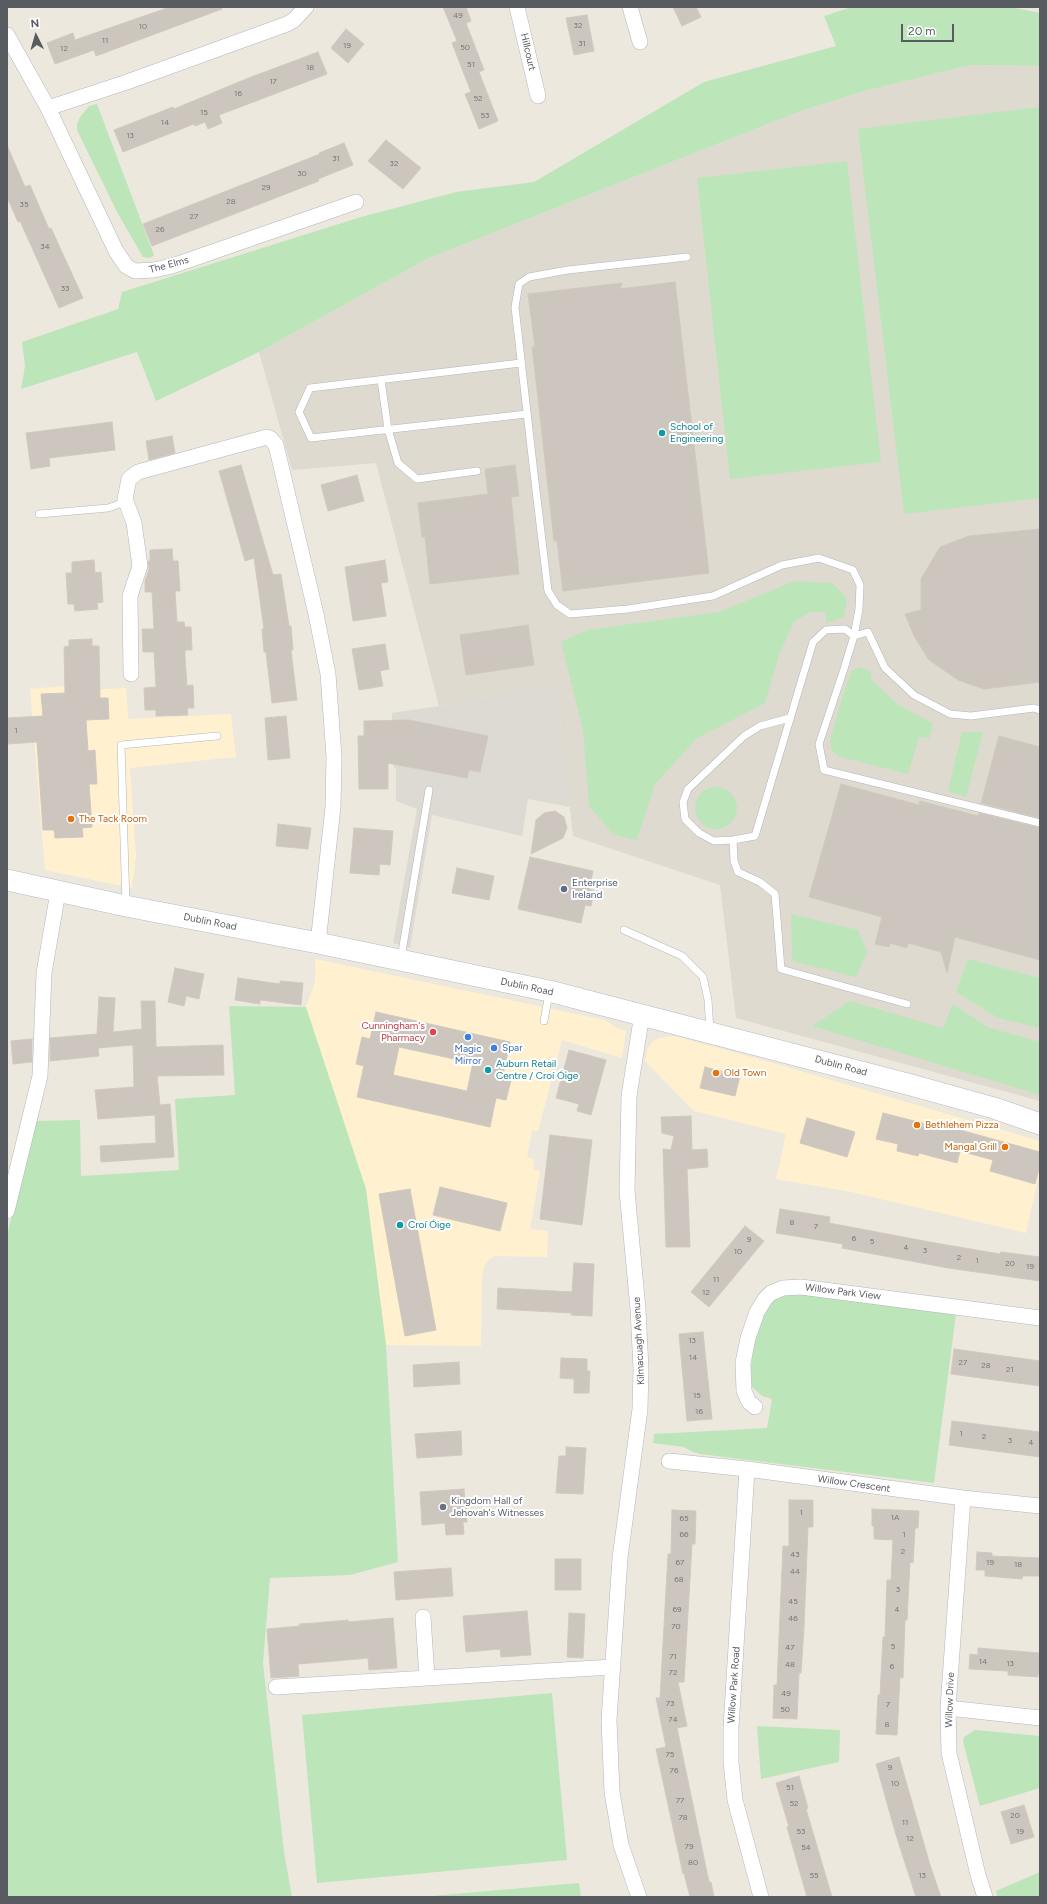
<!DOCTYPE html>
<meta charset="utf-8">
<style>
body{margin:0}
#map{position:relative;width:1047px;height:1904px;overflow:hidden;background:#ece8de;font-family:Figtree,sans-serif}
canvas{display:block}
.frame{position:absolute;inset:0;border:8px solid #585c61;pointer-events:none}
.north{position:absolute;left:16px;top:16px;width:40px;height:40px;-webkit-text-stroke:3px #fff;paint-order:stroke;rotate:355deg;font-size:11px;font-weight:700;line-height:16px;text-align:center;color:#585c61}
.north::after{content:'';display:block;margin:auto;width:14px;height:18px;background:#585c61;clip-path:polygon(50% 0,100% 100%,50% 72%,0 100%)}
.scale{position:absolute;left:901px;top:24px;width:53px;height:18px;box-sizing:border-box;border:2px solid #585c61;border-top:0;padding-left:5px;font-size:12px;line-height:14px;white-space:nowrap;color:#585c61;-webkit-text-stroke:3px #fff;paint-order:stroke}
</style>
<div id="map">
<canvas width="1047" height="1904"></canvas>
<div class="frame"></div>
<div class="north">N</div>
<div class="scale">20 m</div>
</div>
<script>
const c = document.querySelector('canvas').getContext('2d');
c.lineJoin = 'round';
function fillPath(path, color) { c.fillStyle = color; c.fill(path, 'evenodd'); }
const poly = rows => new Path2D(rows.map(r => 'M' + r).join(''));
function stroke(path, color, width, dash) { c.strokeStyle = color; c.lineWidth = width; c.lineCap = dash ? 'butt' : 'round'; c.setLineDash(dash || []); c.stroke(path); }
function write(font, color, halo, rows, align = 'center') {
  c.font = font + ' Figtree,sans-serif'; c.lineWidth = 4; c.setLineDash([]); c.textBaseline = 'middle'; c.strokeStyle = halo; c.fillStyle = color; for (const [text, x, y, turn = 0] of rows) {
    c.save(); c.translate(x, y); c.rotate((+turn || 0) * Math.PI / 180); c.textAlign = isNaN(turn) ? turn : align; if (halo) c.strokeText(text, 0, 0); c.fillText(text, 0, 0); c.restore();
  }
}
const commercial = poly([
 [64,686,66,691,126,688,128,719,231,714,236,757,130,768,136,856,132,888,45,870,30,689],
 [315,959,605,1020,617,1028,626,1031,622,1058,562,1040,538,1131,532,1131,527,1157,534,1159,533,1170,540,1171,530,1229,548,1231,547,1257,495,1256,488,1260,484,1267,482,1277,481,1346,386,1345,366,1189,306,1007,315,982],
 [674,1036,773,1063,1040,1141,1040,1170,1026,1233,851,1192,776,1179,786,1134,694,1111,645,1061,647,1050,652,1042,659,1038]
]);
const industrial = poly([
 [556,683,570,807,528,799,522,836,432,815,410,948,393,943,417,809,396,801,396,769,393,766,392,713,439,706]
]);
const education = poly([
 [971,65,1040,66,1040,1101,736,1018,720,885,573,836,556,683,439,706,376,463,292,470,259,352,429,258,801,111,865,91]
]);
const green = poly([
 [852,7,1010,7,1040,13,1040,66,971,65,865,91,801,111,429,258,259,352,156,401,137,352,21,389,25,366,22,342,118,309,122,292,361,217,456,192,534,182,704,82,836,46,824,16],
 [97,104,154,255,150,258,143,257,117,212,77,130,77,124,80,117,89,106],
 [1040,107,1040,498,904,514,858,129],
 [847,161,881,462,730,479,697,178],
 [794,581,832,583,847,598,844,617,826,624,826,612,810,612,793,623,779,655,765,703,696,739,655,784,637,840,614,835,589,806,583,730,561,642,587,630,719,612],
 [860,667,872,672,870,678,896,703,933,724,929,739,919,737,908,774,840,757,832,751,830,740,841,701,851,671],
 [962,732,983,732,966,797,948,791],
 '695 808a21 21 0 1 1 42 0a21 21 0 1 1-42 0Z',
 [791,914,858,930,867,952,856,977,792,961],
 [968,959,1040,978,1040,1028,998,1018,956,992],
 [850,1001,943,1028,953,1004,987,1027,1040,1042,1040,1095,812,1026],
 [229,1006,306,1007,366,1189,386,1345,398,1562,350,1575,270,1578,263,1663,284,1852,292,1897,7,1897,7,1235,36,1121,80,1120,81,1176,179,1170,175,1099,235,1095],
 [792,1294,810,1294,956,1314,934,1483,700,1454,691,1451,684,1447,653,1443,654,1434,767,1428,772,1399,762,1396,752,1387,751,1367,753,1349,763,1316,773,1301,782,1296],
 [552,1693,567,1860,317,1883,302,1715],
 [757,1726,840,1730,839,1762,761,1779],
 [975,1730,1040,1736,1040,1788,980,1806,963,1742,964,1737],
 [1040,1872,1040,1897,997,1897,996,1891],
 [579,1883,581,1897,420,1897]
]);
const building = poly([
 [170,7,221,7,222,9,96,56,94,50,55,64,47,43,73,33,75,40,170,7],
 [443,7,466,7,471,21,466,23,484,70,479,72,498,121,479,129,465,94,471,92,452,43,457,41,443,7],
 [673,7,696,7,701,17,682,26,673,7],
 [587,15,594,51,574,55,566,18,587,15],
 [346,29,364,44,348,63,331,48,346,29],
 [318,52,327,74,219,115,222,123,208,129,205,122,195,126,194,124,123,152,114,130,173,107,174,109,246,79,318,52],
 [386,140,421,168,403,189,368,161,386,140],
 [344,143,353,165,318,179,319,181,152,246,143,224,320,154,319,153,344,143],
 [7,145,25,187,30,185,49,229,51,228,83,298,59,308,20,221,18,222,7,197,7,145],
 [675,282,709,573,563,591,557,541,554,541,538,398,532,347,535,347,528,294,622,283,620,289,675,282],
 [112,422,115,450,49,458,50,466,31,469,26,433,112,422],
 [172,436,175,453,149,460,146,441,172,436],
 [241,465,273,575,281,574,289,626,291,626,293,650,291,650,297,700,272,703,266,652,264,652,262,629,264,629,254,558,245,561,219,471,241,465],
 [515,465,519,496,511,497,519,574,430,584,425,537,422,537,418,503,488,494,485,469,515,465],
 [357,475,364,501,328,511,321,485,357,475],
 [1040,529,1040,682,984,689,958,680,929,660,914,636,905,614,921,610,921,579,940,547,969,536,1040,529],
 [172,549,173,561,178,561,180,591,175,591,177,622,184,622,185,627,191,627,192,650,185,650,185,657,187,686,193,685,194,708,187,708,188,715,156,716,156,710,145,710,144,688,156,687,154,652,143,652,142,629,154,629,152,592,145,592,145,581,149,569,148,561,150,561,150,550,172,549],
 [94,560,95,573,101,572,103,602,97,603,98,609,75,611,74,604,68,604,66,573,72,573,72,562,94,560],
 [385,560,388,582,381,583,386,616,353,621,345,567,385,560],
 [528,625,534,665,466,675,460,635,528,625],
 [92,639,92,646,99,646,100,698,108,698,109,719,86,720,88,751,95,750,97,784,89,784,92,827,82,828,83,837,55,838,54,830,43,830,37,742,7,744,7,718,43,716,41,694,65,693,64,647,69,646,69,640,92,639],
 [385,644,389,669,380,671,383,686,359,690,352,649,385,644],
 [286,716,290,758,268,760,265,718,286,716],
 [409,720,488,736,480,772,469,770,467,778,388,763,388,789,359,789,358,736,364,736,364,721,409,720],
 [999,736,1040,747,1040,818,981,803,999,736],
 [841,784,919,805,920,801,978,816,979,813,1040,828,1040,960,955,937,947,973,941,952,908,943,907,948,890,943,889,947,875,944,882,917,809,897,841,784],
 [555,811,564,817,567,828,563,838,531,854,536,820,544,813,555,811],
 [278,824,311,828,308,849,276,846,278,824],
 [354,828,393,831,390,865,380,864,379,875,350,873,354,828],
 [530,857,593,871,589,889,594,891,591,906,585,905,581,923,518,909,530,857],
 [457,868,494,876,489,900,452,893,457,868],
 [175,968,204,974,199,999,186,996,184,1006,168,1002,175,968],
 [238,978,280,984,280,981,303,983,301,1005,260,1000,260,1004,235,1000,238,978],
 [99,997,115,998,113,1032,142,1029,141,1001,155,1001,156,1047,223,1045,224,1075,157,1076,160,1105,170,1104,174,1157,101,1162,100,1146,156,1143,155,1115,98,1119,95,1090,134,1087,133,1045,98,1048,99,1056,50,1061,50,1038,97,1034,99,997],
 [376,1012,510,1042,503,1074,512,1076,506,1100,496,1098,490,1127,357,1097,364,1066,356,1064,362,1037,370,1039,376,1012],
 [399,1047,473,1063,467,1091,393,1075,399,1047],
 [32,1039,32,1062,13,1064,11,1041,32,1039],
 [569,1050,606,1060,591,1115,577,1111,579,1104,556,1098,569,1050],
 [705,1067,740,1076,735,1096,700,1088,705,1067],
 [883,1113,930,1125,931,1122,1040,1152,1040,1166,1035,1184,990,1171,993,1160,960,1151,957,1163,919,1153,918,1156,897,1151,898,1144,876,1139,883,1113],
 [691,1116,692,1150,707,1149,708,1167,687,1169,690,1247,666,1247,663,1149,671,1150,674,1136,662,1133,661,1117,691,1116],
 [807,1118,855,1132,847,1157,800,1143,807,1118],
 [550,1135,592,1140,582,1225,540,1219,550,1135],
 [440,1187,507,1203,500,1231,433,1215,440,1187],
 [410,1189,436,1330,405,1336,379,1194,410,1189],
 [780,1209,830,1217,829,1223,935,1243,1000,1254,1001,1252,1040,1257,1040,1281,948,1268,842,1248,843,1244,776,1233,780,1209],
 [745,1226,764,1241,709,1307,691,1292,745,1226],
 [574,1263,594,1264,592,1316,571,1315,572,1313,497,1309,498,1288,572,1292,574,1263],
 [703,1332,712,1419,687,1421,679,1334,703,1332],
 [954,1349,1040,1361,1040,1386,951,1374,954,1349],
 [561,1358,587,1359,587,1371,590,1371,589,1393,574,1393,574,1379,560,1378,561,1358],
 [459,1362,460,1384,414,1387,413,1365,459,1362],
 [952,1421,1040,1432,1040,1457,949,1445,952,1421],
 [461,1431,462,1455,417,1458,415,1434,461,1431],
 [566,1447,586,1448,583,1494,556,1493,559,1456,566,1456,566,1447],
 [464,1489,467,1522,463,1522,464,1534,446,1535,445,1523,422,1525,420,1492,464,1489],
 [789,1500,813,1500,813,1527,808,1527,804,1627,801,1673,799,1673,797,1719,773,1718,774,1685,777,1685,783,1546,789,1546,789,1500],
 [872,1509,919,1511,918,1528,915,1528,913,1563,910,1562,907,1620,905,1620,903,1678,900,1677,897,1735,876,1734,878,1695,880,1695,883,1637,885,1637,887,1580,891,1580,893,1540,874,1539,874,1526,872,1526,872,1509],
 [672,1510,696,1511,695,1544,692,1544,684,1682,678,1682,687,1726,677,1728,709,1882,711,1882,714,1897,690,1897,684,1873,683,1874,656,1749,666,1747,656,1698,660,1698,668,1554,671,1554,672,1510],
 [977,1552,992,1553,992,1556,1040,1558,1040,1576,1023,1576,1022,1579,985,1576,985,1570,976,1570,977,1552],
 [555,1559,581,1559,581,1590,555,1590,555,1559],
 [451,1568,453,1596,396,1600,394,1572,451,1568],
 [527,1611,531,1655,501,1657,500,1649,466,1652,463,1616,527,1611],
 [569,1613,585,1614,583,1658,567,1657,569,1613],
 [393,1618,397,1668,369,1670,368,1658,335,1661,298,1664,299,1676,271,1678,267,1629,300,1626,299,1624,315,1623,348,1620,348,1622,393,1618],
 [978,1648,1040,1653,1040,1674,1038,1674,1038,1677,1008,1675,1008,1671,969,1669,970,1654,978,1655,978,1648],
 [899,1757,930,1865,941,1897,916,1897,896,1835,876,1764,899,1757],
 [799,1776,808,1808,806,1809,832,1897,807,1897,787,1827,789,1827,776,1783,799,1776],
 [1024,1805,1034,1837,1011,1844,1001,1812,1024,1805]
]);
const service = poly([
 [687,257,568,270,529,277,519,284,515,307,533,465,548,591,557,605,570,614,628,609,713,596,782,565,819,558,853,570,860,585,859,609,854,636,844,669,819,744,824,770,1040,823],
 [521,363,310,388,299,412,311,438,527,414],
 [381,380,388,429,398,463,417,479,477,471],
 [39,514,108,508,117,505,125,499],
 [790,718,760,726,744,736,688,789,683,802,685,819,699,833,714,841,733,840,755,836,813,642,826,630,845,629,854,636,868,632,885,668,914,695,950,714,971,716,1034,708,1040,710],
 [733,840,734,861,738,872,760,882,775,894,781,969,907,1004],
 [126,904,121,745,217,736],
 [624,930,682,956,703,977,708,1000,710,1031],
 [401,958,429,790],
 [544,1021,549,993]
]);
const minor = poly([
 [517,7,538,96],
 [630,7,640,42],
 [7,35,48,108,127,82,287,24,294,20,306,7],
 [48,108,116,251,126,266,135,271,154,270,172,266,356,202],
 [131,674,130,596,140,566,134,523,125,499,129,479,138,472,267,437,270,438,276,445,316,614,328,674,334,757,333,807,318,943],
 [7,1211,40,1076,44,973,58,892],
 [755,1407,749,1402,744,1391,743,1363,748,1338,757,1312,765,1299,771,1293,783,1288,801,1287,1040,1318],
 [669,1461,747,1469,963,1498,1040,1506],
 [747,1469,731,1728,731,1762,735,1800,761,1897],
 [963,1498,948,1708,949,1753,978,1875,985,1897],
 [423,1617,427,1677],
 [276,1687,613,1667],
 [948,1708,1040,1718],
 [639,1897,621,1845,612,1792,609,1720,620,1558,640,1409,641,1369,638,1309,627,1191,629,1096,642,1014]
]);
const secondary = poly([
 [7,880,126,906,318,943,549,991,911,1085,994,1108,1040,1124]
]);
const markers = [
 [662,433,4,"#0f9aa8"],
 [71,819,4,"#e8710a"],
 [564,889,4,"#5c6f8a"],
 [433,1032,4,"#e0444e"],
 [468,1037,4,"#3f7fe0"],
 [494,1048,4,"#3f7fe0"],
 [488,1070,4,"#0f9aa8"],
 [716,1073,4,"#e8710a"],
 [917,1125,4,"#e8710a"],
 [1005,1147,4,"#e8710a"],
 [400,1225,4,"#0f9aa8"],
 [443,1507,4,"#6b7280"]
];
const numberNames = [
 ["49",458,16],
 ["32",578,26],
 ["10",143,27],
 ["11",105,41],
 ["31",582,44],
 ["19",347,46],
 ["50",465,48],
 ["12",64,49],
 ["51",471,65],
 ["18",310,68],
 ["17",273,82],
 ["16",238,94],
 ["52",478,99],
 ["15",204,113],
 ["53",485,116],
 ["14",165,123],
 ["13",130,136],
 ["31",336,159],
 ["32",394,164],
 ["30",302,174],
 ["29",266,188],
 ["28",231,202],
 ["35",24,205],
 ["27",194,217],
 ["26",160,230],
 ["34",45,247],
 ["33",65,289],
 ["1",16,731],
 ["8",792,1223],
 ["7",816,1227],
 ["6",854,1239],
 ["9",749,1240],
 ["5",872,1242],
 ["4",906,1248],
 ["3",925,1251],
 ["10",738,1252],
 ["2",959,1258],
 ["1",977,1261],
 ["20",1010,1264],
 ["19",1030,1267],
 ["11",716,1280],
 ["12",706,1293],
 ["13",692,1341],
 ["14",693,1358],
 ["27",963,1363],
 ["28",986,1366],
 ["21",1010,1370],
 ["15",697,1396],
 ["16",699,1412],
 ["1",961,1434],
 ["2",984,1437],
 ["3",1010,1441],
 ["4",1031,1443],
 ["1",801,1513],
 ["1A",895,1518],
 ["65",684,1519],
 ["66",684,1535],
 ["1",904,1535],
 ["2",903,1552],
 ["43",795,1555],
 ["67",680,1563],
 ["19",990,1563],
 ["18",1018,1565],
 ["44",795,1572],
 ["68",679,1580],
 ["3",898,1590],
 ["45",793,1602],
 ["69",677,1610],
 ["4",897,1610],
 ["46",793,1619],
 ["70",676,1627],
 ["5",893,1647],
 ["47",790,1648],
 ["71",673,1657],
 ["14",983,1662],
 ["13",1010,1664],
 ["48",790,1665],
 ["6",892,1667],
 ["72",673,1673],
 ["49",786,1694],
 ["73",670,1704],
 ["7",888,1705],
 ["50",785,1710],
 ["74",673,1720],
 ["8",887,1725],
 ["75",670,1755],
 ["9",890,1768],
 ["76",674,1771],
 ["10",895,1784],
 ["51",790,1788],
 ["77",680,1801],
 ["52",794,1804],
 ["20",1015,1816],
 ["78",683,1818],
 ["11",905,1823],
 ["53",801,1832],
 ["19",1020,1832],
 ["12",910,1839],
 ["79",689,1847],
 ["54",806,1848],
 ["80",693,1863],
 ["55",814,1876],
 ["13",922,1876]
];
const streetNames = [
 ["Hillcourt",528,52,77],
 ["The Elms",169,265,-15],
 ["Dublin Road",210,922,11],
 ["Dublin Road",527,987,12],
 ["Dublin Road",841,1066,15],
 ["Willow Park View",843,1292,7],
 ["Kilmacuagh Avenue",639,1341,-93],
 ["Willow Crescent",854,1484,8],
 ["Willow Park Road",734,1685,-86],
 ["Willow Drive",950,1700,-88]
];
const cultureNames = [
 ["School of",670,427],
 ["Engineering",670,439],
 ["Auburn Retail",496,1064],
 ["Centre / Croí Óige",496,1076],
 ["Croí Óige",408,1225]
];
const foodNames = [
 ["The Tack Room",79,819],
 ["Old Town",724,1073],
 ["Bethlehem Pizza",925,1125],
 ["Mangal Grill",997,1147,"right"]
];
const serviceNames = [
 ["Enterprise",572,883],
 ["Ireland",572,895]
];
const healthNames = [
 ["Cunningham's",425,1026],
 ["Pharmacy",425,1038]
];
const shopNames = [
 ["Spar",502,1048],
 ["Magic",468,1049,"center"],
 ["Mirror",468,1061,"center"]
];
const worshipNames = [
 ["Kingdom Hall of",451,1501],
 ["Jehovah's Witnesses",451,1513]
];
fillPath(commercial, '#fff1d0');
fillPath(industrial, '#dcdad3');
fillPath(education, '#dedacf');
fillPath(green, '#bce6b9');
fillPath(building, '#ccc6bf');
stroke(building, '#d1c9bd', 1);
stroke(service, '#b2b6bb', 8);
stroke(minor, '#b2b6bb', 16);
stroke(secondary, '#b5b9bf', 22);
stroke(service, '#fff', 7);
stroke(minor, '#fff', 15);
stroke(secondary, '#fff', 21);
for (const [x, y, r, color] of markers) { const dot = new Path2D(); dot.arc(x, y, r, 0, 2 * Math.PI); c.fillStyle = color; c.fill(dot); stroke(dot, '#fff', 1.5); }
write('8px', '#757678', null, numberNames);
write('10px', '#585c61', '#fff', streetNames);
write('10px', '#0d838f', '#fff', cultureNames, 'left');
write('10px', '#c56008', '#fff', foodNames, 'left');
write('10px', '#4e5e75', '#fff', serviceNames, 'left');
write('10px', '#be3a42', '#fff', healthNames, 'right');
write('10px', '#366cbe', '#fff', shopNames, 'left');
write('10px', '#5b616d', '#fff', worshipNames, 'left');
</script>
